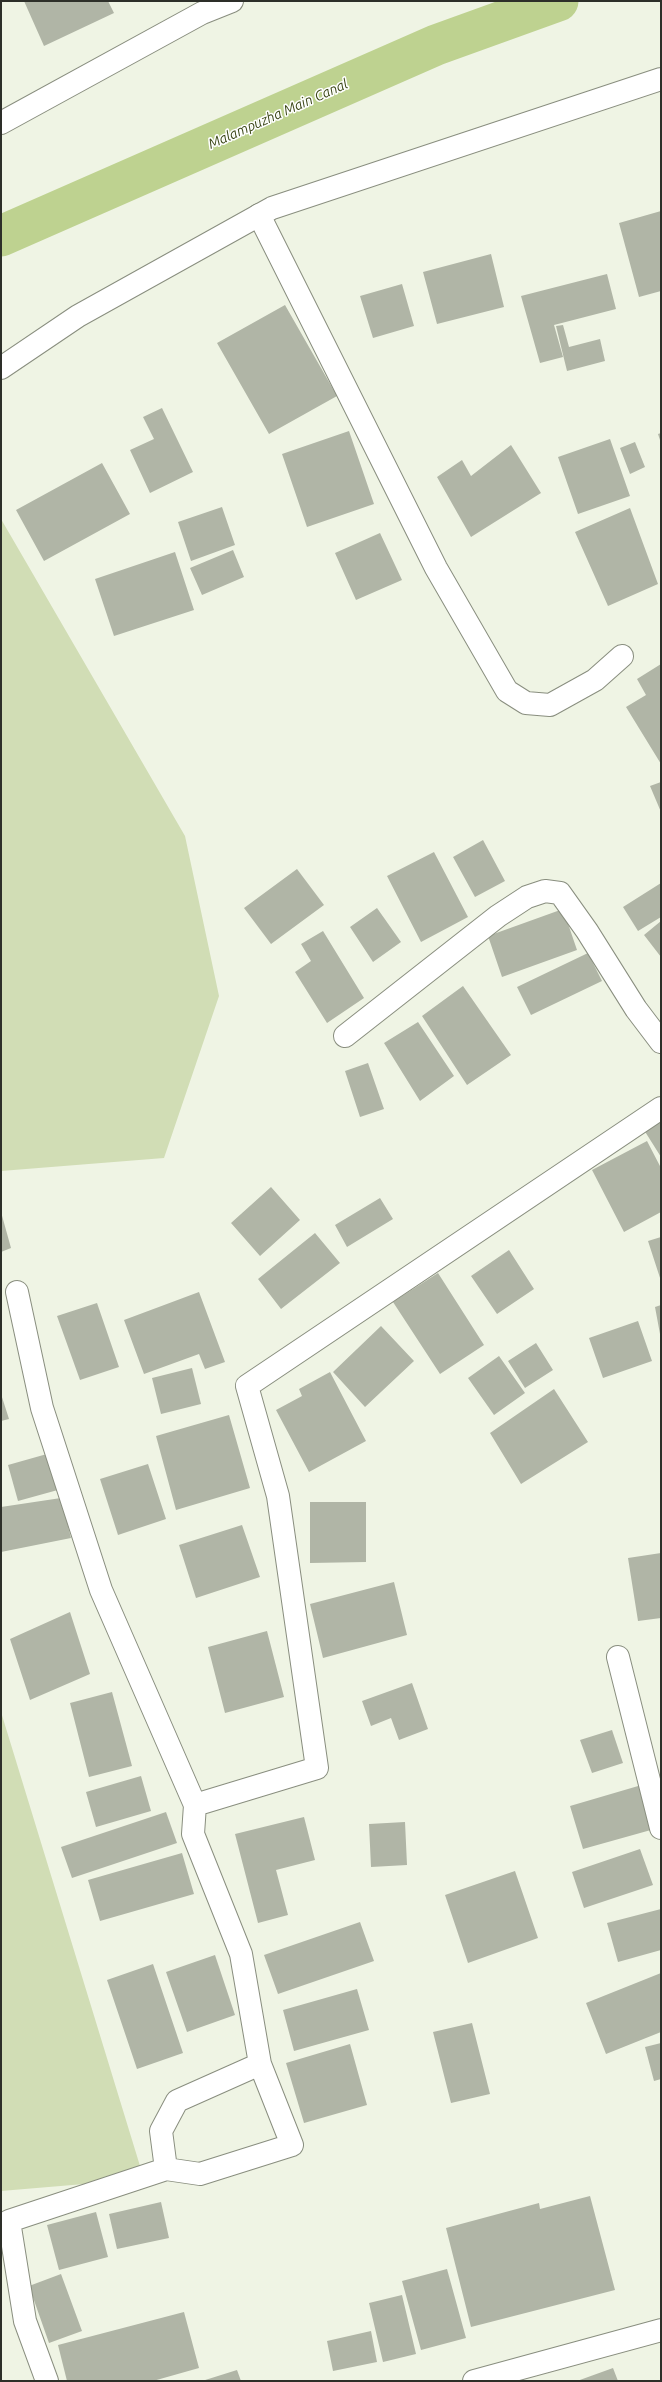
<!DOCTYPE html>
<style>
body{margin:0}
#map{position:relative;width:662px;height:2382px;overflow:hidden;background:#eff4e4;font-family:Ubuntu,sans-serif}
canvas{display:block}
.frame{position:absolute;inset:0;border:2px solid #2d2f29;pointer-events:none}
</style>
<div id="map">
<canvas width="662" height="2382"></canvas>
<div class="frame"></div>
</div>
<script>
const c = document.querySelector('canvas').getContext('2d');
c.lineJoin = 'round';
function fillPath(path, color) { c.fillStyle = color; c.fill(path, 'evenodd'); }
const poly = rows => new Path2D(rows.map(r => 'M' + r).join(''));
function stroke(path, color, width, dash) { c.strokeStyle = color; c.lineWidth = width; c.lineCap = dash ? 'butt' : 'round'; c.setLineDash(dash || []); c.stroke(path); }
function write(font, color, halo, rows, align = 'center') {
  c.font = font + ' Ubuntu,sans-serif'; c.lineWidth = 3; c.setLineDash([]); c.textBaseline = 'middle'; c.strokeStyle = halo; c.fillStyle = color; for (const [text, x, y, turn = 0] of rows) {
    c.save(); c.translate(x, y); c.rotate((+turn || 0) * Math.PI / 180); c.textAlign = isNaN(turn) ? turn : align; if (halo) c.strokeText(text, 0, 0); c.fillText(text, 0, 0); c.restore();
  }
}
const green = poly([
 [1,519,185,836,219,996,164,1158,1,1171],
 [1,1712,144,2179,1,2191]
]);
const canal = poly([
 [1,236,436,45,558,1]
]);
const building = poly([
 [24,1,108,1,114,13,44,46],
 [661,211,661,291,639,297,619,223],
 [491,254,504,307,437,324,423,272],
 [607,274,616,309,554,325,563,357,540,363,521,296],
 [402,284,414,326,373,338,360,296],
 [285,305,337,396,269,434,217,343],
 [563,325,569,347,600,339,605,361,567,371,556,326],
 [162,408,193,472,150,493,130,450,154,439,143,417],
 [349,431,374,504,307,527,282,454],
 [661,433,661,443,658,434],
 [610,439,630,496,578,514,558,457],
 [635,442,645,467,630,474,620,448],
 [511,445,541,493,471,537,437,477,462,460,471,476],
 [102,463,130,514,44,561,16,510],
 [222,507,235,545,191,561,178,522],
 [630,508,658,584,608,606,575,532],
 [380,533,402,580,356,600,335,553],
 [233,550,244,577,202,595,190,568],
 [175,552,194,610,114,636,95,579],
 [661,664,661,764,626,707,646,695,637,679],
 [661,782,661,812,650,786],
 [483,840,505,881,475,897,453,857],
 [434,852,468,917,421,942,387,876],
 [297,869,324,905,271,944,244,908],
 [661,883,661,917,638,931,623,907],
 [377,908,401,942,373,962,350,927],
 [563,909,577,950,502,977,488,936],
 [661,921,661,957,644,935],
 [323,931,364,998,327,1023,295,972,311,961,301,944],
 [588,953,602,981,531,1015,517,987],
 [463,986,511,1055,467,1085,422,1016],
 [418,1022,454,1076,420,1101,384,1043],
 [368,1063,384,1109,360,1117,345,1071],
 [661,1119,661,1157,644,1130],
 [647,1141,661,1168,661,1212,624,1232,592,1170],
 [271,1187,300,1220,260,1256,231,1223],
 [380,1198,393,1219,347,1247,335,1225],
 [1,1212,11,1248,1,1252],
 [315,1233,340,1263,281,1309,258,1279],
 [661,1237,661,1281,648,1241],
 [509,1250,534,1289,497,1314,471,1276],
 [438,1273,484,1345,440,1374,393,1302],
 [199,1292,225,1362,205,1369,199,1354,144,1374,124,1320],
 [97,1303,119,1367,80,1380,57,1316],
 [661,1305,661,1334,660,1334,655,1307],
 [638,1321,652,1361,603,1378,589,1338],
 [381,1326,414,1361,365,1407,333,1372],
 [536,1343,553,1370,525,1388,508,1361],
 [499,1356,525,1393,494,1415,468,1378],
 [192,1368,201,1404,161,1414,152,1378],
 [330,1372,366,1441,309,1472,276,1410,302,1396,299,1389],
 [554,1389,588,1442,521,1484,490,1433],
 [1,1394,9,1419,1,1421],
 [229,1415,250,1488,176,1510,156,1436],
 [54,1452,65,1488,18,1501,8,1465],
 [148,1464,166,1519,118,1535,100,1479],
 [61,1498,71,1538,1,1552,1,1507],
 [310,1502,366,1502,366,1562,310,1563],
 [242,1525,260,1577,196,1598,179,1545],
 [661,1553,661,1618,638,1621,628,1558],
 [394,1582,407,1635,323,1658,310,1604],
 [70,1612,90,1674,30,1700,10,1639],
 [267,1631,284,1697,225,1713,208,1647],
 [412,1683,428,1729,399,1740,391,1718,371,1726,362,1701],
 [112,1692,132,1766,89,1777,70,1703],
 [612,1730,623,1763,592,1773,580,1740],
 [141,1776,151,1811,96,1827,86,1792],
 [645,1784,658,1828,583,1849,570,1806],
 [166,1812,177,1843,72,1878,61,1847],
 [304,1817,315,1860,276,1870,288,1915,258,1923,235,1834],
 [405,1822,407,1865,371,1867,369,1824],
 [640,1849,653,1885,584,1908,572,1872],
 [182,1853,194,1894,100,1921,88,1880],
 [515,1871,538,1938,468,1963,445,1895],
 [661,1909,661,1950,618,1962,607,1923],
 [360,1922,374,1961,278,1994,264,1955],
 [215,1955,235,2015,187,2032,166,1972],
 [153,1964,183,2053,137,2069,107,1980],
 [661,1973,661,2032,606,2054,586,2003],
 [357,1989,369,2030,294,2051,283,2010],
 [472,2023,490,2094,451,2103,433,2032],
 [661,2043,661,2079,654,2081,645,2047],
 [350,2044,367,2105,304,2123,286,2063],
 [590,2196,615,2290,471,2327,446,2228,539,2203,540,2209],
 [161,2202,169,2238,117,2249,109,2214],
 [96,2212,108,2257,59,2270,47,2225],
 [447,2269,466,2338,421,2350,402,2281],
 [61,2274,82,2331,49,2343,29,2286],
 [402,2295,416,2354,383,2362,369,2303],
 [184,2312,199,2368,153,2381,67,2381,58,2345],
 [371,2331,377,2362,333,2371,327,2341],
 [613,2368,618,2381,577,2381],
 [237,2370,241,2381,202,2381]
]);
const minor = poly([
 [259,215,436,568,507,691,526,703,550,705,595,680,622,656],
 [345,1036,498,916,527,897,545,891,560,893,587,931,636,1009,661,1042],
 [17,1292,42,1408,101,1590,195,1805,193,1834,241,1954,260,2064,292,2145,200,2174,166,2169,9,2221,25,2321,47,2381],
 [618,1657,661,1828],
 [195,1805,317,1768,278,1496,247,1386,661,1108],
 [166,2169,161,2131,177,2101,260,2064],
 [474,2381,661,2330]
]);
const tertiary = poly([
 [1,123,202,13,232,1],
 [1,368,78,316,272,208,661,79]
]);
const waterNames = [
 ["Malampuzha Main Canal",278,114,-24]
];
fillPath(green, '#d1ddb5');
stroke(canal, '#bed290', 41);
fillPath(building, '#b0b5a6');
stroke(minor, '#898e7f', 24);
stroke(tertiary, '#898e7f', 24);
stroke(minor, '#fff', 22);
stroke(tertiary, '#fff', 22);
write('italic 14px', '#3b4717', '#fff', waterNames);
</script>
